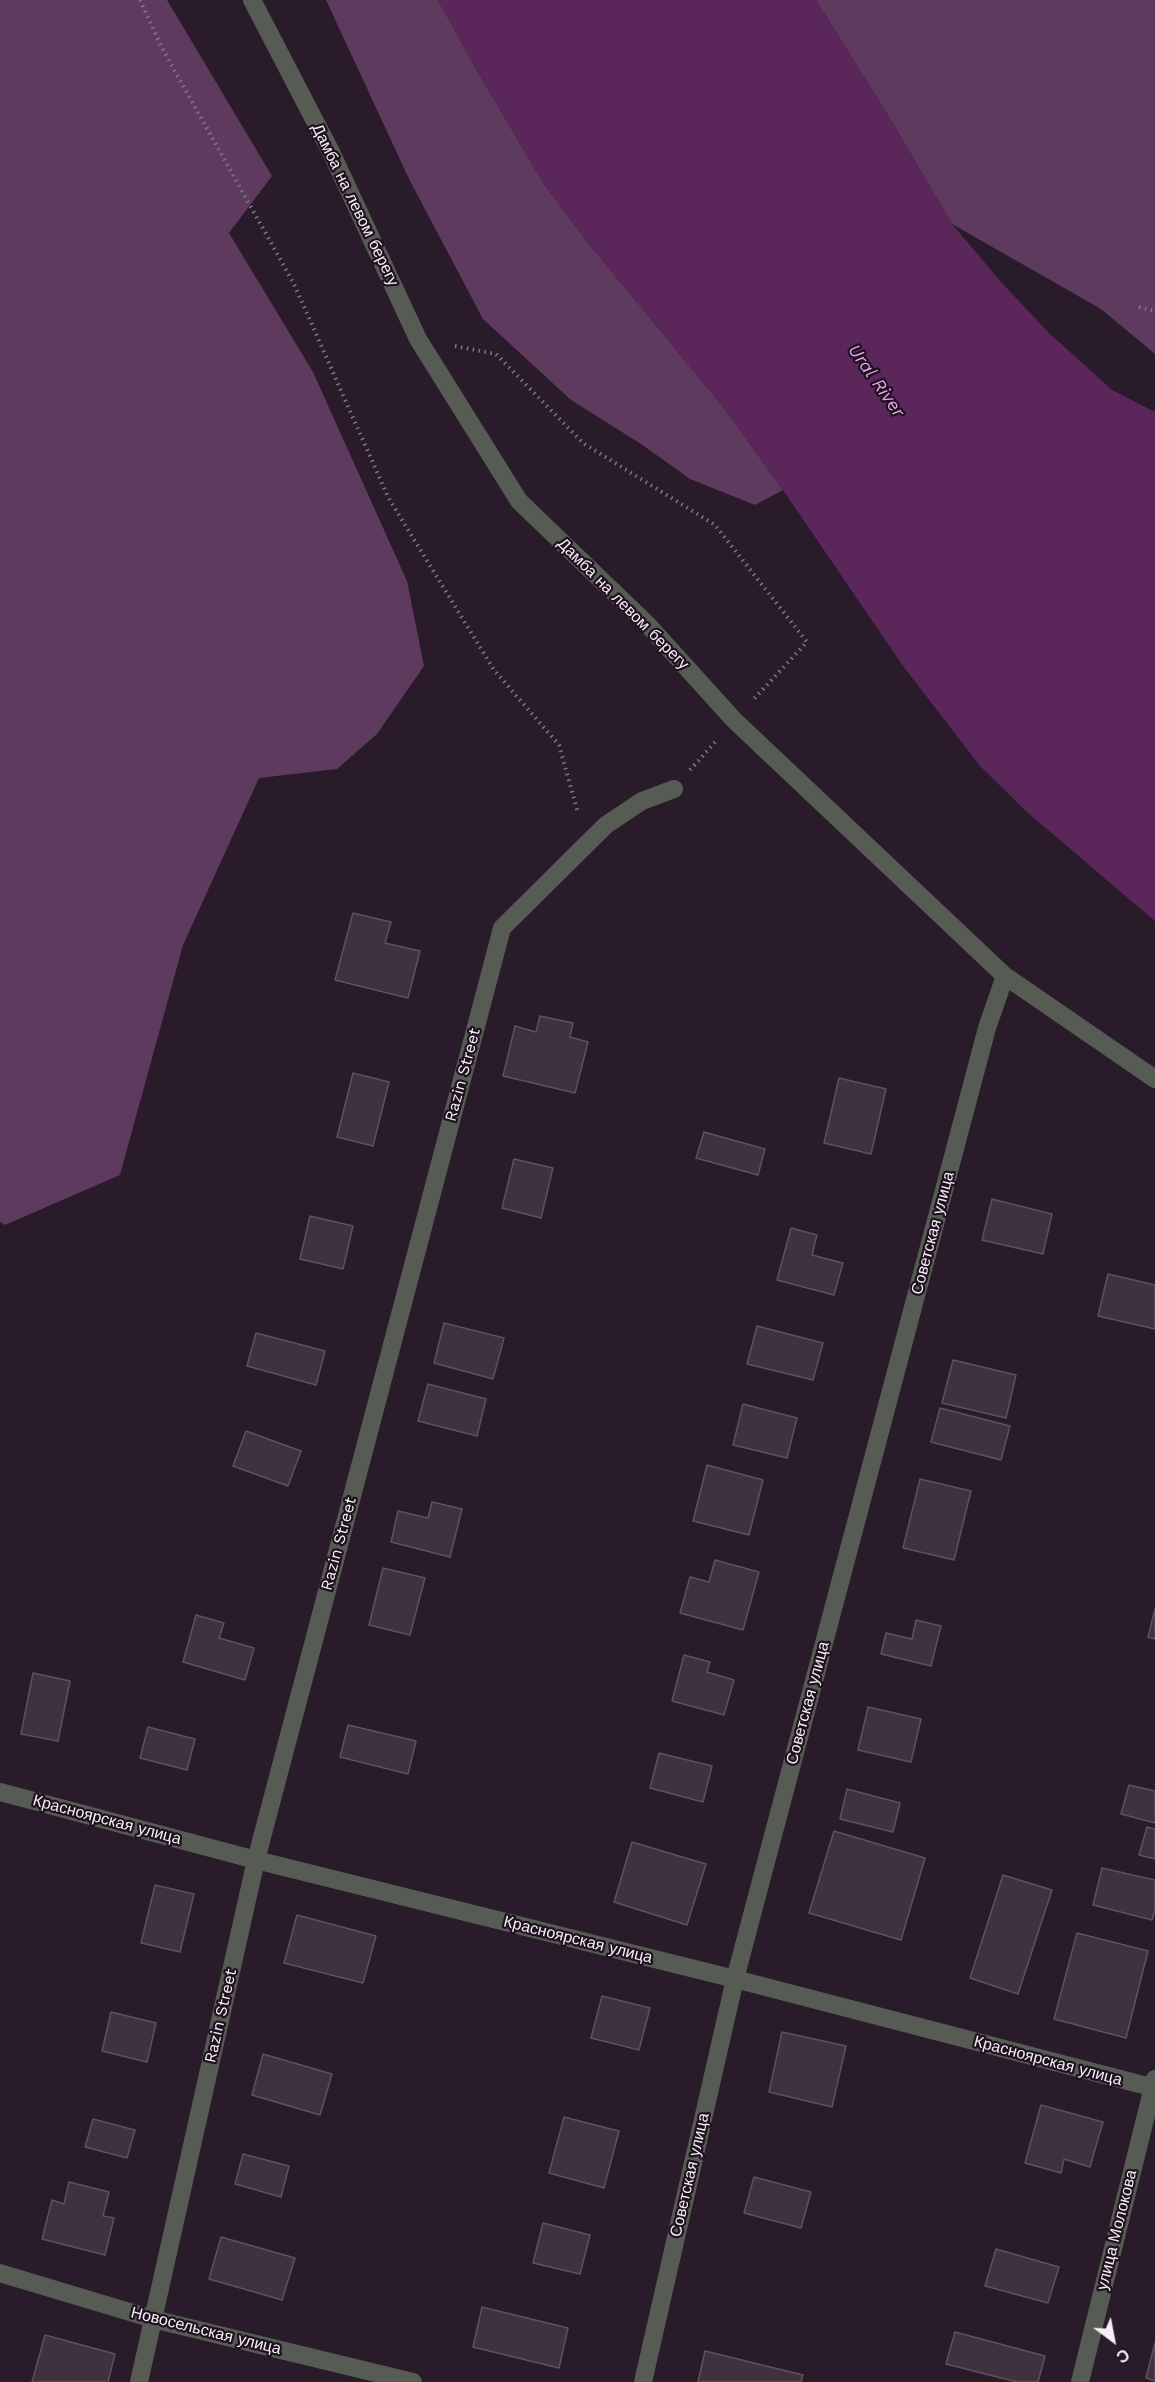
<!DOCTYPE html>
<meta charset="utf-8">
<style>
body{margin:0}
#map{position:relative;width:1155px;height:2382px;overflow:hidden;background:#291b29;font-family:"Work Sans",sans-serif}
canvas{display:block}
.north{position:absolute;left:1083px;top:2310px;width:60px;height:60px;-webkit-text-stroke:4px #1f121f;paint-order:stroke;rotate:148deg;font-size:16px;font-weight:700;line-height:24px;text-align:center;color:#f7edf7}
.north::after{content:'';display:block;margin:auto;width:21px;height:27px;background:#f7edf7;clip-path:polygon(50% 0,100% 100%,50% 72%,0 100%)}
</style>
<div id="map">
<canvas width="1155" height="2382"></canvas>
<div class="north">С</div>
</div>
<script>
const c = document.querySelector('canvas').getContext('2d');
c.lineJoin = 'round';
function fillPath(path, color) { c.fillStyle = color; c.fill(path, 'evenodd'); }
const poly = rows => new Path2D(rows.map(r => 'M' + r).join(''));
function stroke(path, color, width, dash) { c.strokeStyle = color; c.lineWidth = width; c.lineCap = dash ? 'butt' : 'round'; c.setLineDash(dash || []); c.stroke(path); }
function write(font, color, halo, rows, align = 'center') {
  c.font = font + ' "Work Sans",sans-serif'; c.lineWidth = 4.5; c.setLineDash([]); c.textBaseline = 'middle'; c.strokeStyle = halo; c.fillStyle = color; for (const [text, x, y, turn = 0] of rows) {
    c.save(); c.translate(x, y); c.rotate((+turn || 0) * Math.PI / 180); c.textAlign = isNaN(turn) ? turn : align; if (halo) c.strokeText(text, 0, 0); c.fillText(text, 0, 0); c.restore();
  }
}
const green = poly([
 [0,0,167,0,272,176,229,233,313,372,407,581,424,666,377,734,337,769,259,778,183,945,120,1175,5,1225,0,1222],
 [326,0,438,0,475,67,542,181,589,244,724,408,783,490,755,505,690,479,641,444,571,400,483,319,409,179],
 [816,0,1155,0,1155,354,1101,309,952,224,892,122]
]);
const water = poly([
 [438,0,816,0,892,122,952,224,1001,282,1049,333,1112,390,1155,412,1155,921,1028,813,980,766,903,666,783,490,724,408,589,244,542,181,475,67]
]);
const building = poly([
 [353,913,391,922,385,943,420,951,408,998,335,980,353,913],
 [540,1016,573,1023,570,1037,588,1042,575,1093,503,1076,515,1026,536,1032,540,1016],
 [353,1073,389,1082,373,1146,337,1137,353,1073],
 [839,1078,886,1089,871,1154,824,1143,839,1078],
 [704,1132,765,1149,758,1175,696,1158,704,1132],
 [514,1159,553,1168,541,1218,502,1208,514,1159],
 [992,1199,1052,1214,1043,1254,982,1240,992,1199],
 [310,1216,353,1226,343,1269,300,1259,310,1216],
 [791,1228,817,1235,812,1255,843,1263,834,1295,777,1280,791,1228],
 [1108,1274,1155,1285,1155,1329,1098,1316,1108,1274],
 [444,1323,504,1338,493,1379,434,1363,444,1323],
 [757,1326,823,1343,813,1380,747,1364,757,1326],
 [256,1333,325,1351,316,1385,247,1366,256,1333],
 [953,1360,1016,1375,1006,1418,942,1403,953,1360],
 [428,1384,486,1399,477,1436,418,1421,428,1384],
 [743,1404,797,1418,787,1458,733,1445,743,1404],
 [940,1408,1010,1426,1001,1460,931,1442,940,1408],
 [246,1431,301,1451,288,1486,233,1466,246,1431],
 [707,1465,763,1480,749,1535,693,1521,707,1465],
 [920,1479,971,1491,954,1560,903,1548,920,1479],
 [432,1502,462,1509,450,1557,391,1542,398,1511,428,1518,432,1502],
 [715,1560,759,1572,743,1630,680,1613,690,1577,709,1582,715,1560],
 [383,1568,425,1578,410,1635,369,1625,383,1568],
 [1155,1609,1155,1639,1148,1637,1155,1609],
 [196,1615,224,1623,219,1638,254,1648,245,1680,183,1662,196,1615],
 [916,1620,941,1626,931,1666,881,1654,886,1633,912,1639,916,1620],
 [684,1655,710,1662,707,1672,734,1680,724,1715,672,1701,684,1655],
 [33,1673,70,1681,58,1741,21,1734,33,1673],
 [868,1707,921,1719,911,1762,858,1750,868,1707],
 [348,1725,416,1741,408,1774,340,1757,348,1725],
 [148,1727,195,1739,187,1770,140,1758,148,1727],
 [659,1753,712,1766,703,1802,650,1788,659,1753],
 [1129,1785,1155,1791,1155,1823,1121,1814,1129,1785],
 [847,1789,900,1803,893,1832,840,1819,847,1789],
 [1147,1827,1155,1829,1155,1859,1139,1855,1147,1827],
 [834,1831,925,1858,901,1940,809,1913,834,1831],
 [632,1842,706,1864,687,1925,614,1902,632,1842],
 [1102,1868,1155,1880,1155,1909,1152,1920,1093,1905,1102,1868],
 [1003,1875,1052,1890,1018,1994,970,1978,1003,1875],
 [155,1885,194,1894,180,1952,141,1943,155,1885],
 [297,1915,376,1936,363,1983,284,1963,297,1915],
 [1077,1933,1148,1951,1126,2038,1054,2019,1077,1933],
 [602,1996,650,2008,639,2050,591,2038,602,1996],
 [111,2012,156,2023,147,2062,102,2051,111,2012],
 [782,2032,846,2046,832,2107,769,2092,782,2032],
 [263,2054,332,2074,320,2115,252,2095,263,2054],
 [1041,2105,1103,2122,1090,2167,1064,2159,1061,2173,1025,2163,1041,2105],
 [564,2117,619,2131,604,2188,549,2173,564,2117],
 [93,2119,135,2130,127,2158,85,2147,93,2119],
 [243,2154,289,2166,281,2197,235,2184,243,2154],
 [754,2177,811,2192,801,2228,744,2213,754,2177],
 [69,2182,109,2192,103,2216,114,2218,105,2255,42,2239,52,2200,64,2204,69,2182],
 [543,2223,590,2235,580,2274,533,2263,543,2223],
 [221,2237,295,2258,282,2300,209,2279,221,2237],
 [996,2249,1059,2267,1048,2303,985,2286,996,2249],
 [482,2307,568,2328,559,2368,473,2347,482,2307],
 [955,2332,1045,2356,1038,2382,1017,2382,946,2364,955,2332],
 [45,2335,115,2354,108,2382,32,2382,45,2335],
 [1155,2343,1155,2381,1146,2378,1155,2343],
 [705,2351,803,2375,801,2382,698,2382,705,2351]
]);
const path = poly([
 [140,0,162,48,294,284,388,497,494,670,559,745,578,813],
 [1139,307,1155,311],
 [455,346,496,354,583,443,715,525,807,642,752,701],
 [690,770,717,740]
]);
const minor = poly([
 [252,0,331,152,418,339,519,501,648,625,734,720,1005,976,1155,1079],
 [0,1792,256,1860,735,1979,1155,2088],
 [0,2273,153,2319,413,2382],
 [139,2382,256,1860,502,928,606,825,642,801,674,789],
 [643,2382,735,1979,987,1028,1005,976],
 [1080,2382,1155,2079]
]);
const streetNames = [
 ["Дамба на левом берегу",355,205,64],
 ["Дамба на левом берегу",623,604,45],
 ["Razin Street",463,1075,-75],
 ["Советская улица",933,1233,-75],
 ["Razin Street",339,1544,-75],
 ["Советская улица",808,1703,-75],
 ["Красноярская улица",107,1820,15],
 ["Красноярская улица",578,1940,14],
 ["Razin Street",221,2016,-77],
 ["Красноярская улица",1048,2061,15],
 ["Советская улица",690,2175,-77],
 ["улица Молокова",1117,2230,-76],
 ["Новосельская улица",206,2331,14]
];
const waterNames = [
 ["Ural River",876,381,55]
];
fillPath(green, '#5f3a5f');
fillPath(water, '#5b275b');
fillPath(building, '#40313f');
stroke(building, '#605060', 1.5);
stroke(path, '#827682', 4, [1.5, 4.5]);
stroke(minor, '#565c54', 18);
write('16px', '#f7edf7', '#1f121f', streetNames);
write('italic 18px', '#eea0ee', '#1f121f', waterNames);
</script>
